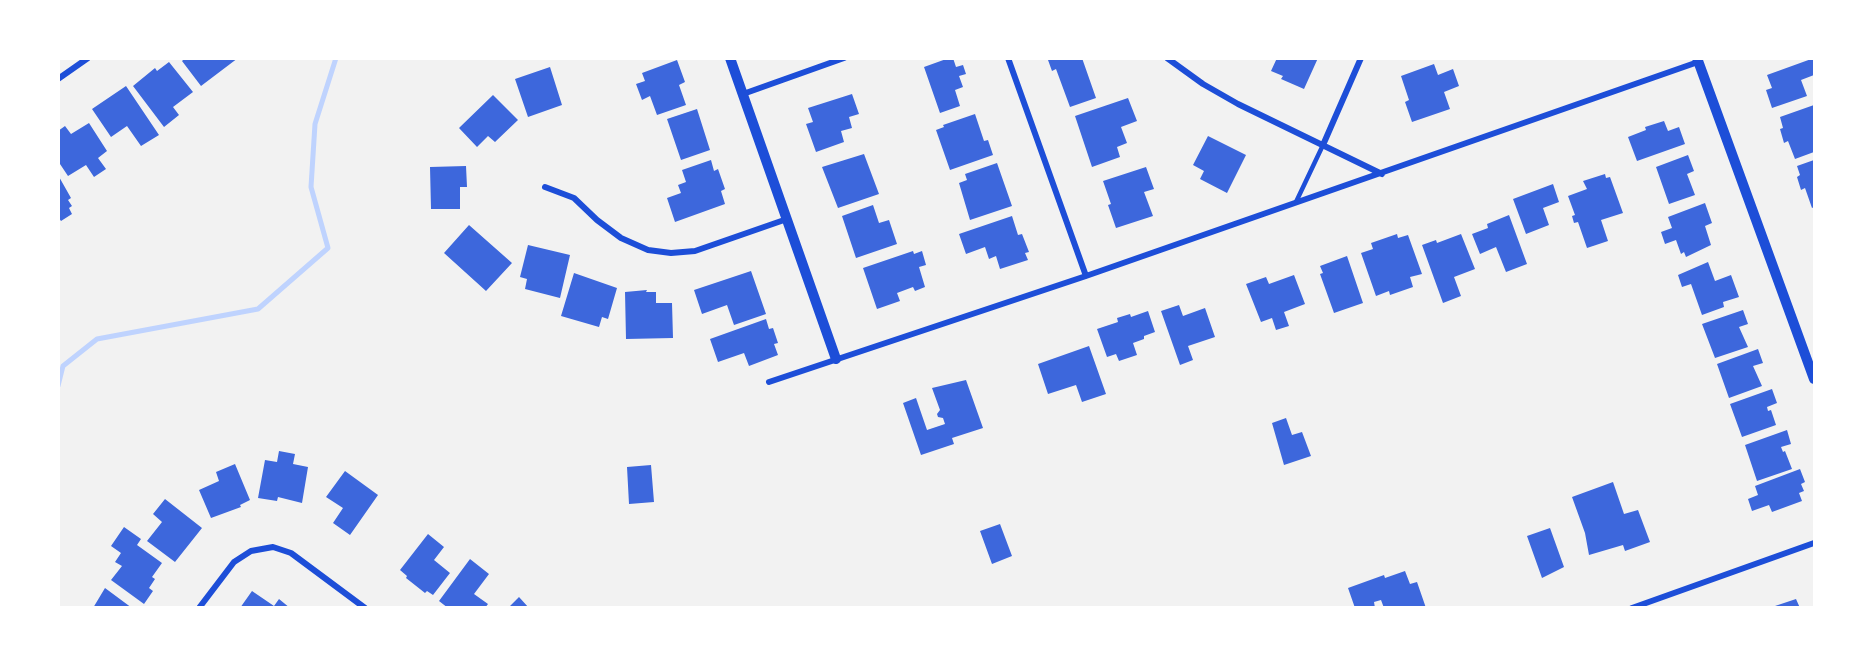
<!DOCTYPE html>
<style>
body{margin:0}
#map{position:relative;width:1873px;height:666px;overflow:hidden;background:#f2f2f2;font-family:Figtree,sans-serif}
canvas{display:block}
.frame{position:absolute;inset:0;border:60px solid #fff;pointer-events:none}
</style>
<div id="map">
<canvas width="1873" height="666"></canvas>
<div class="frame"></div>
</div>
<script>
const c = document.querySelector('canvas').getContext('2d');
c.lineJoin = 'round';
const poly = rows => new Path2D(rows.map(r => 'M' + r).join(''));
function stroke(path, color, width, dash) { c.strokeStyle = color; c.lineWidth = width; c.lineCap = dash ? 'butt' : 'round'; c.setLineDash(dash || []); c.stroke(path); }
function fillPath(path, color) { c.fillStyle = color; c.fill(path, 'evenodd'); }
const stream = poly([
 [58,386,63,366,97,339,258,309,328,248,311,187,315,124,336,58]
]);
const building = poly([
 [185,58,238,58,201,86,182,61],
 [949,58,953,58,956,67,963,65,966,74,959,76,963,87,955,90,960,106,940,113,924,67],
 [1051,58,1082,58,1096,98,1070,107,1056,69,1052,71,1048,60],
 [1277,58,1318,58,1304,89,1281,79,1283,76,1271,71],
 [1814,58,1814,75,1801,80,1807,96,1772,108,1766,90,1772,88,1767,75],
 [677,60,685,82,679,85,686,105,657,115,650,96,642,100,636,84,645,81,642,73],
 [169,62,193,92,173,107,179,115,164,127,133,86,155,68,157,71],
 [1434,64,1438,75,1453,69,1459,86,1444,92,1450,109,1412,122,1405,102,1409,100,1401,76],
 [550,67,562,105,528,117,515,79],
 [126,86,159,135,141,146,127,126,111,137,92,109],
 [852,94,859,114,849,117,852,128,841,131,844,142,816,152,806,124,813,122,808,108],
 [493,95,518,120,495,142,488,136,477,147,459,128],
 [1128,98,1137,121,1121,127,1127,143,1117,147,1120,157,1092,167,1075,116],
 [1814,105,1814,152,1795,159,1788,141,1784,143,1780,129,1783,128,1780,117],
 [697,109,710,150,681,160,667,119],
 [975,114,984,141,988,140,993,155,950,170,936,130,944,127,943,125],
 [1664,121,1668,131,1679,127,1685,144,1637,161,1628,137,1646,130,1645,127],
 [89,123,107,151,98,158,106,169,94,177,86,165,68,176,58,161,58,131,65,126,71,134],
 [1208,136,1246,155,1227,193,1200,179,1204,171,1193,165],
 [864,154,879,194,838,208,822,167],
 [1688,155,1694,171,1687,174,1695,195,1669,204,1656,167],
 [711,160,714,171,718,169,725,189,721,191,725,204,675,222,667,198,681,193,678,185,686,182,682,170],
 [1814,160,1814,207,1812,208,1805,188,1801,190,1797,177,1800,175,1797,166],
 [997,163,1012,206,970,220,959,183,967,180,965,174],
 [466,166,467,187,460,187,460,209,431,209,430,167],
 [1146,167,1154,189,1144,192,1153,216,1116,228,1108,205,1111,204,1103,181],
 [1605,174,1606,178,1610,177,1623,213,1601,220,1608,241,1587,248,1578,222,1574,223,1572,216,1575,215,1568,196,1587,189,1583,181],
 [58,175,71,198,68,200,72,206,69,208,72,214,61,221,58,217],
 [1553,184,1559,202,1543,208,1549,225,1526,234,1513,199],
 [1705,203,1712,223,1705,226,1711,245,1686,257,1684,252,1681,254,1676,240,1665,244,1661,232,1672,228,1668,217],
 [873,205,879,223,889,220,897,244,856,258,842,216],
 [1509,215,1527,264,1506,272,1496,247,1480,254,1472,234,1488,228,1487,224],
 [1012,216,1018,235,1022,234,1029,252,1025,253,1028,260,1000,269,996,256,989,259,985,247,966,254,959,234],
 [469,225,512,263,486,291,444,253],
 [1397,234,1398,238,1408,235,1422,274,1410,277,1413,287,1390,295,1389,291,1376,296,1361,253,1373,249,1371,243],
 [1461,234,1475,269,1454,277,1461,296,1443,303,1422,245,1436,240,1437,243],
 [528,245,570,255,560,298,525,289,527,279,520,277],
 [913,251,914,254,922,251,926,265,919,267,925,287,915,291,913,287,897,293,900,301,877,309,863,268],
 [1347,256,1363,303,1334,313,1320,274,1323,273,1320,266],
 [1708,262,1715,281,1731,275,1739,297,1723,302,1724,307,1702,315,1691,284,1682,287,1678,275],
 [751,271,766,314,734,325,727,305,702,314,694,290],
 [574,273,617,288,608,319,602,317,599,327,561,316],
 [1294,275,1305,304,1284,312,1289,326,1276,330,1272,318,1261,322,1246,284,1266,277,1269,284],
 [647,290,646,292,656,292,656,303,672,303,673,338,626,339,625,292],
 [1179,305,1183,316,1205,308,1215,337,1188,346,1193,360,1180,365,1161,311],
 [1743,310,1748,324,1739,327,1748,347,1715,358,1702,324],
 [1148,311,1155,332,1144,336,1144,339,1133,343,1137,355,1119,361,1116,354,1107,357,1097,329,1118,322,1117,318,1130,314,1131,317],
 [766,319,769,329,773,328,778,343,774,344,778,355,749,366,744,353,718,362,710,339],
 [1089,346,1106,394,1082,402,1076,385,1048,394,1038,364],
 [1758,349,1763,363,1753,366,1762,386,1729,398,1717,364],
 [966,380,983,428,952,438,954,444,921,455,903,403,916,398,927,430,945,424,943,418,938,417,937,414,940,410,932,388],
 [1772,389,1777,403,1767,407,1768,411,1771,410,1776,425,1742,437,1730,404],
 [1286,418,1292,435,1302,432,1311,456,1284,465,1272,423],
 [1787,430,1791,444,1781,447,1783,452,1785,451,1792,469,1757,481,1745,445],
 [279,451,295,454,293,464,308,467,302,503,278,497,277,501,258,498,265,460,277,462],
 [235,464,250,500,240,505,241,507,211,518,199,490,219,481,216,472],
 [651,465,654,502,629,504,627,467],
 [1800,469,1805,482,1801,484,1804,491,1799,493,1802,501,1772,512,1769,505,1752,511,1748,499,1758,495,1755,486],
 [345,471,378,495,350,535,333,523,343,508,326,497],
 [1613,482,1624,514,1638,510,1650,542,1625,551,1623,545,1589,555,1585,533,1572,497],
 [165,499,202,528,175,562,147,541,162,522,153,514],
 [1000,524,1012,556,992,564,980,531],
 [124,527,141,539,137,545,162,563,152,577,155,579,149,588,153,591,144,604,111,580,122,566,115,562,121,553,111,546],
 [1550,528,1564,567,1542,578,1527,536],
 [428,534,444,547,434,560,450,573,433,595,427,591,425,593,406,578,407,576,400,570],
 [470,559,489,574,474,594,488,604,485,608,448,608,439,601],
 [1405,571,1410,584,1417,582,1426,608,1384,608,1381,600,1374,602,1375,608,1355,608,1348,588,1384,575,1385,578],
 [105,588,132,608,93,608],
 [252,591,274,606,279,599,290,608,240,608],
 [519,597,529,608,508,608],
 [1796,599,1800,608,1772,608,1772,607]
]);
const service = poly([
 [1296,202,1323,145]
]);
const minor = poly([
 [1008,58,1086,276],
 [1167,58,1203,84,1238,104,1382,174],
 [58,79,88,58],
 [743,94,844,58],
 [1323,145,1361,58],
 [545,187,574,198,597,220,621,238,648,250,671,253,695,251,787,219],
 [769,382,1086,276,1698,62],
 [199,608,234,562,251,551,273,547,291,553,365,608],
 [1632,608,1814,543]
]);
const tertiary = poly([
 [730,58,836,359],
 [1697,58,1814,379]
]);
stroke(stream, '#bfd3fe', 5);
fillPath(building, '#3d67dc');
stroke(service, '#1d4ed8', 4.5);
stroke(minor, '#1d4ed8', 6);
stroke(tertiary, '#1d4ed8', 10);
</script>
